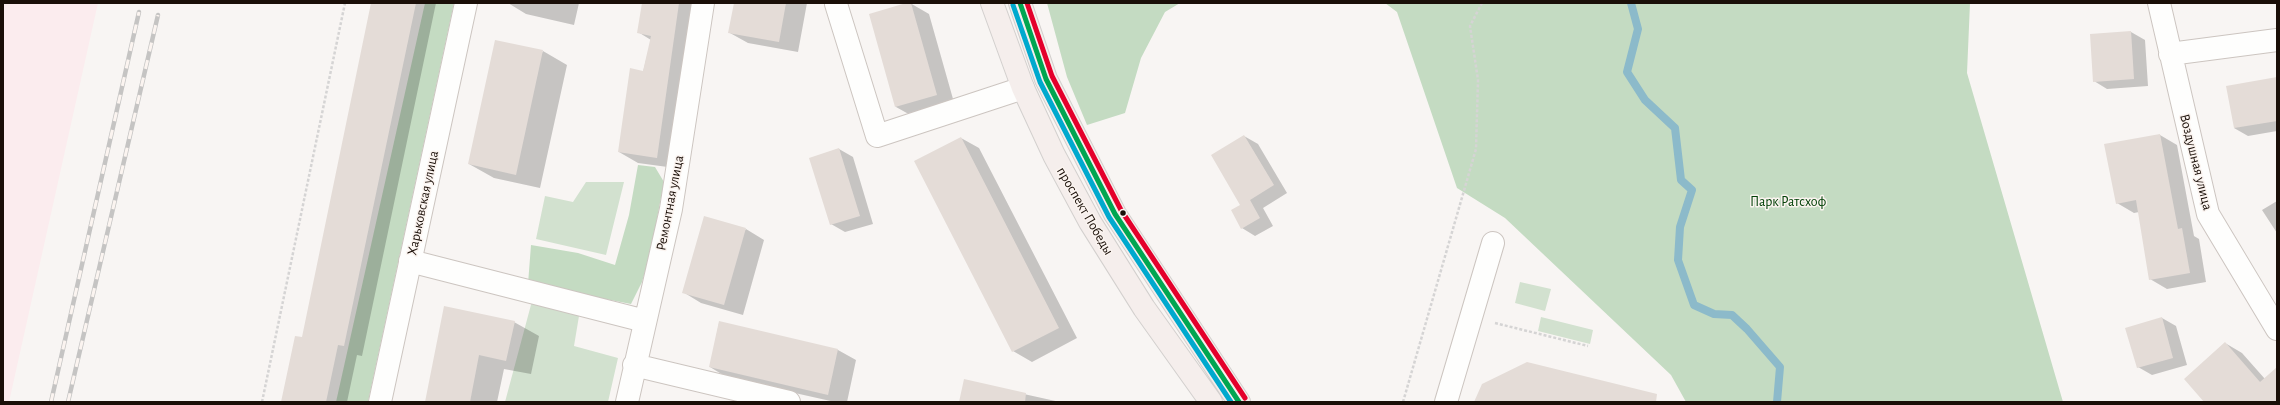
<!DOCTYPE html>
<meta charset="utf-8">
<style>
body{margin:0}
#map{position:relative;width:2280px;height:405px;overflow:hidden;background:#f8f5f3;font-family:"Alegreya Sans",sans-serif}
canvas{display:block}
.frame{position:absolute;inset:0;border:4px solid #1a0f08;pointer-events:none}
</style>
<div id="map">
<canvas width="2280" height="405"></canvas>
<div class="frame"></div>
</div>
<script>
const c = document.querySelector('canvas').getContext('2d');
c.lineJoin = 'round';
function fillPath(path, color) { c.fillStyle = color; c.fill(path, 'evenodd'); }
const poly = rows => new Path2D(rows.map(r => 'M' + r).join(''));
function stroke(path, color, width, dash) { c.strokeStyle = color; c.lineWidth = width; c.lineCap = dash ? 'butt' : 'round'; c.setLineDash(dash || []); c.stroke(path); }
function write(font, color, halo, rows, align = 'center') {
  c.font = font + ' "Alegreya Sans",sans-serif'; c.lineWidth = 3; c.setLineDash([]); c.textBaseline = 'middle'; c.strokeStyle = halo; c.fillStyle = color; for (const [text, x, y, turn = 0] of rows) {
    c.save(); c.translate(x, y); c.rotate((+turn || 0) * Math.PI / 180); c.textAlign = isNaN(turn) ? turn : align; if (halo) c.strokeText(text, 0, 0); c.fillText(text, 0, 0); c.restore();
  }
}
const industrial = poly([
 [3,3,98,3,9,402,3,402]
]);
const green = poly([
 [586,182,624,182,606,255,536,239,545,196,573,202],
 [1520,282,1551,289,1545,311,1515,303],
 [532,301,579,316,574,346,618,358,608,402,505,402],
 [1541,317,1593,330,1590,344,1538,331]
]);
const forest = poly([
 [425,3,454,3,368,402,336,402],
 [1047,3,1180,3,1165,12,1141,58,1125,113,1087,125,1067,77],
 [1385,3,1970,3,1967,73,2063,402,1686,402,1671,375,1505,218,1457,188,1397,12],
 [638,165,655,167,664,182,650,255,642,282,631,304,528,284,531,245,578,253,615,265,629,215]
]);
const shadow = poly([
 [372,3,436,3,362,356,357,355,347,402,282,402,303,338],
 [508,3,579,3,574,25,526,14],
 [643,3,701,3,675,168,638,163,619,152,643,72,651,40,638,32],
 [735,3,807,3,798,52,748,43,730,33],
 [910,3,929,14,955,106,914,117,896,107],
 [2131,32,2145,40,2148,86,2107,89,2094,81,2091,35],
 [543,51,567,65,540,188,494,178,469,164],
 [2277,78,2277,131,2248,136,2234,128],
 [2160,135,2177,145,2194,236,2199,239,2206,282,2167,289,2150,279,2139,212,2134,213,2117,203,2106,145],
 [1244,136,1258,144,1287,193,1263,208,1273,226,1255,236,1242,228],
 [961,138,979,148,1077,338,1032,362,1013,351],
 [839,149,853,157,873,224,845,232,831,224],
 [2277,201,2277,233,2262,210],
 [746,229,764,240,743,315,701,303,683,292],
 [2162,318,2176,326,2187,365,2152,375,2138,367],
 [514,322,539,336,531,374,504,369,497,402,427,402],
 [719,323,838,350,856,360,847,402,835,402,728,378,710,367],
 [2225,343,2242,353,2265,379,2277,368,2277,402,2206,402],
 [965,381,1060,402,960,402]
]);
const stream = poly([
 [1631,3,1638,29,1627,72,1645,100,1675,128,1681,180,1692,190,1680,227,1678,260,1694,305,1714,314,1732,315,1747,329,1780,367,1777,402]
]);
const building = poly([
 [371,3,416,3,344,346,338,345,326,402,281,402,295,336,302,337],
 [642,3,679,3,657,158,618,152,630,68,643,71,651,36,637,33],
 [734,3,786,3,779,42,728,33],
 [906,3,911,3,937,95,895,107,869,14],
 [2131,31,2134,79,2093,82,2090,34],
 [495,40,543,50,516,175,468,164],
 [2277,77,2277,121,2234,128,2226,86],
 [2160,134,2178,229,2182,228,2190,273,2149,280,2136,200,2116,204,2104,144],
 [1244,135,1274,185,1250,200,1260,218,1241,229,1231,210,1240,205,1211,155],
 [961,137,1059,328,1012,352,914,161],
 [839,148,860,216,830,225,809,158],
 [704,216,746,228,724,305,682,293],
 [444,306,515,321,506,361,479,355,470,402,425,402],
 [2162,317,2173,358,2137,368,2125,328],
 [719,321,838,349,828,395,709,367],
 [2225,342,2260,382,2277,367,2277,402,2204,402,2184,379],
 [1527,362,1657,394,1656,402,1474,402,1482,384],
 [964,379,1026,393,1025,402,959,402]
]);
const path = poly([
 [1495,323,1588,346],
 [262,402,345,3],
 [1403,402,1476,149,1478,80,1470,26,1482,3]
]);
const minor = poly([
 [2159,3,2208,214,2277,329],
 [836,4,877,136,1023,88],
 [2170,54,2277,40],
 [410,261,645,321],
 [634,365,789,402],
 [380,402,466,3],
 [627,402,671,209,703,3],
 [1446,402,1493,243]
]);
const major = poly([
 [992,3,1023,88,1054,155,1090,222,1144,308,1211,402],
 [1020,3,1046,79,1115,214,1239,402]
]);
const rail = poly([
 [51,402,139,12],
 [68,402,158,15]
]);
const bus1 = poly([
 [1020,3,1046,79,1115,214,1239,402]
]);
const bus2 = poly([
 [1013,5,1040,82,1109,217,1231,402]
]);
const bus3 = poly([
 [1027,3,1052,76,1121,210,1245,398]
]);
const markers = [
 [1123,213,3.5,"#1a0f08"]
];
const streetNames = [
 ["Воздушная улица",2196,162,76],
 ["Харьковская улица",423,203,-78],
 ["Ремонтная улица",670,203,-79],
 ["проспект Победы",1085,211,60]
];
const parkNames = [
 ["Парк Ратсхоф",1788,202]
];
fillPath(industrial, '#fbecee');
fillPath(green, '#d2e1cf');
fillPath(forest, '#c4dbc2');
fillPath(shadow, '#0003');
stroke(stream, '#8cbaca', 8);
fillPath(building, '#e4dcd7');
stroke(minor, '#ccc5c0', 24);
stroke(major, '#d3d0ce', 24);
stroke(path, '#d5d4d4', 2.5, [3, 2]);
stroke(minor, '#fefefd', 22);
stroke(major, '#f5eeec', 22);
stroke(rail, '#c5c4c3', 4.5);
stroke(rail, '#fbf4f0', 3, [9]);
stroke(bus1, '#00a651', 5);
stroke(bus2, '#00a9ce', 5);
stroke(bus3, '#e4002b', 5);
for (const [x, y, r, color] of markers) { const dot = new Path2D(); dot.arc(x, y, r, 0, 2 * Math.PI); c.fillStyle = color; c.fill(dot); stroke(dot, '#fbf4f0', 1.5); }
write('14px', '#1a0f08', '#fbf4f0', streetNames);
write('14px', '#004006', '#fbf4f0', parkNames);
</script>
